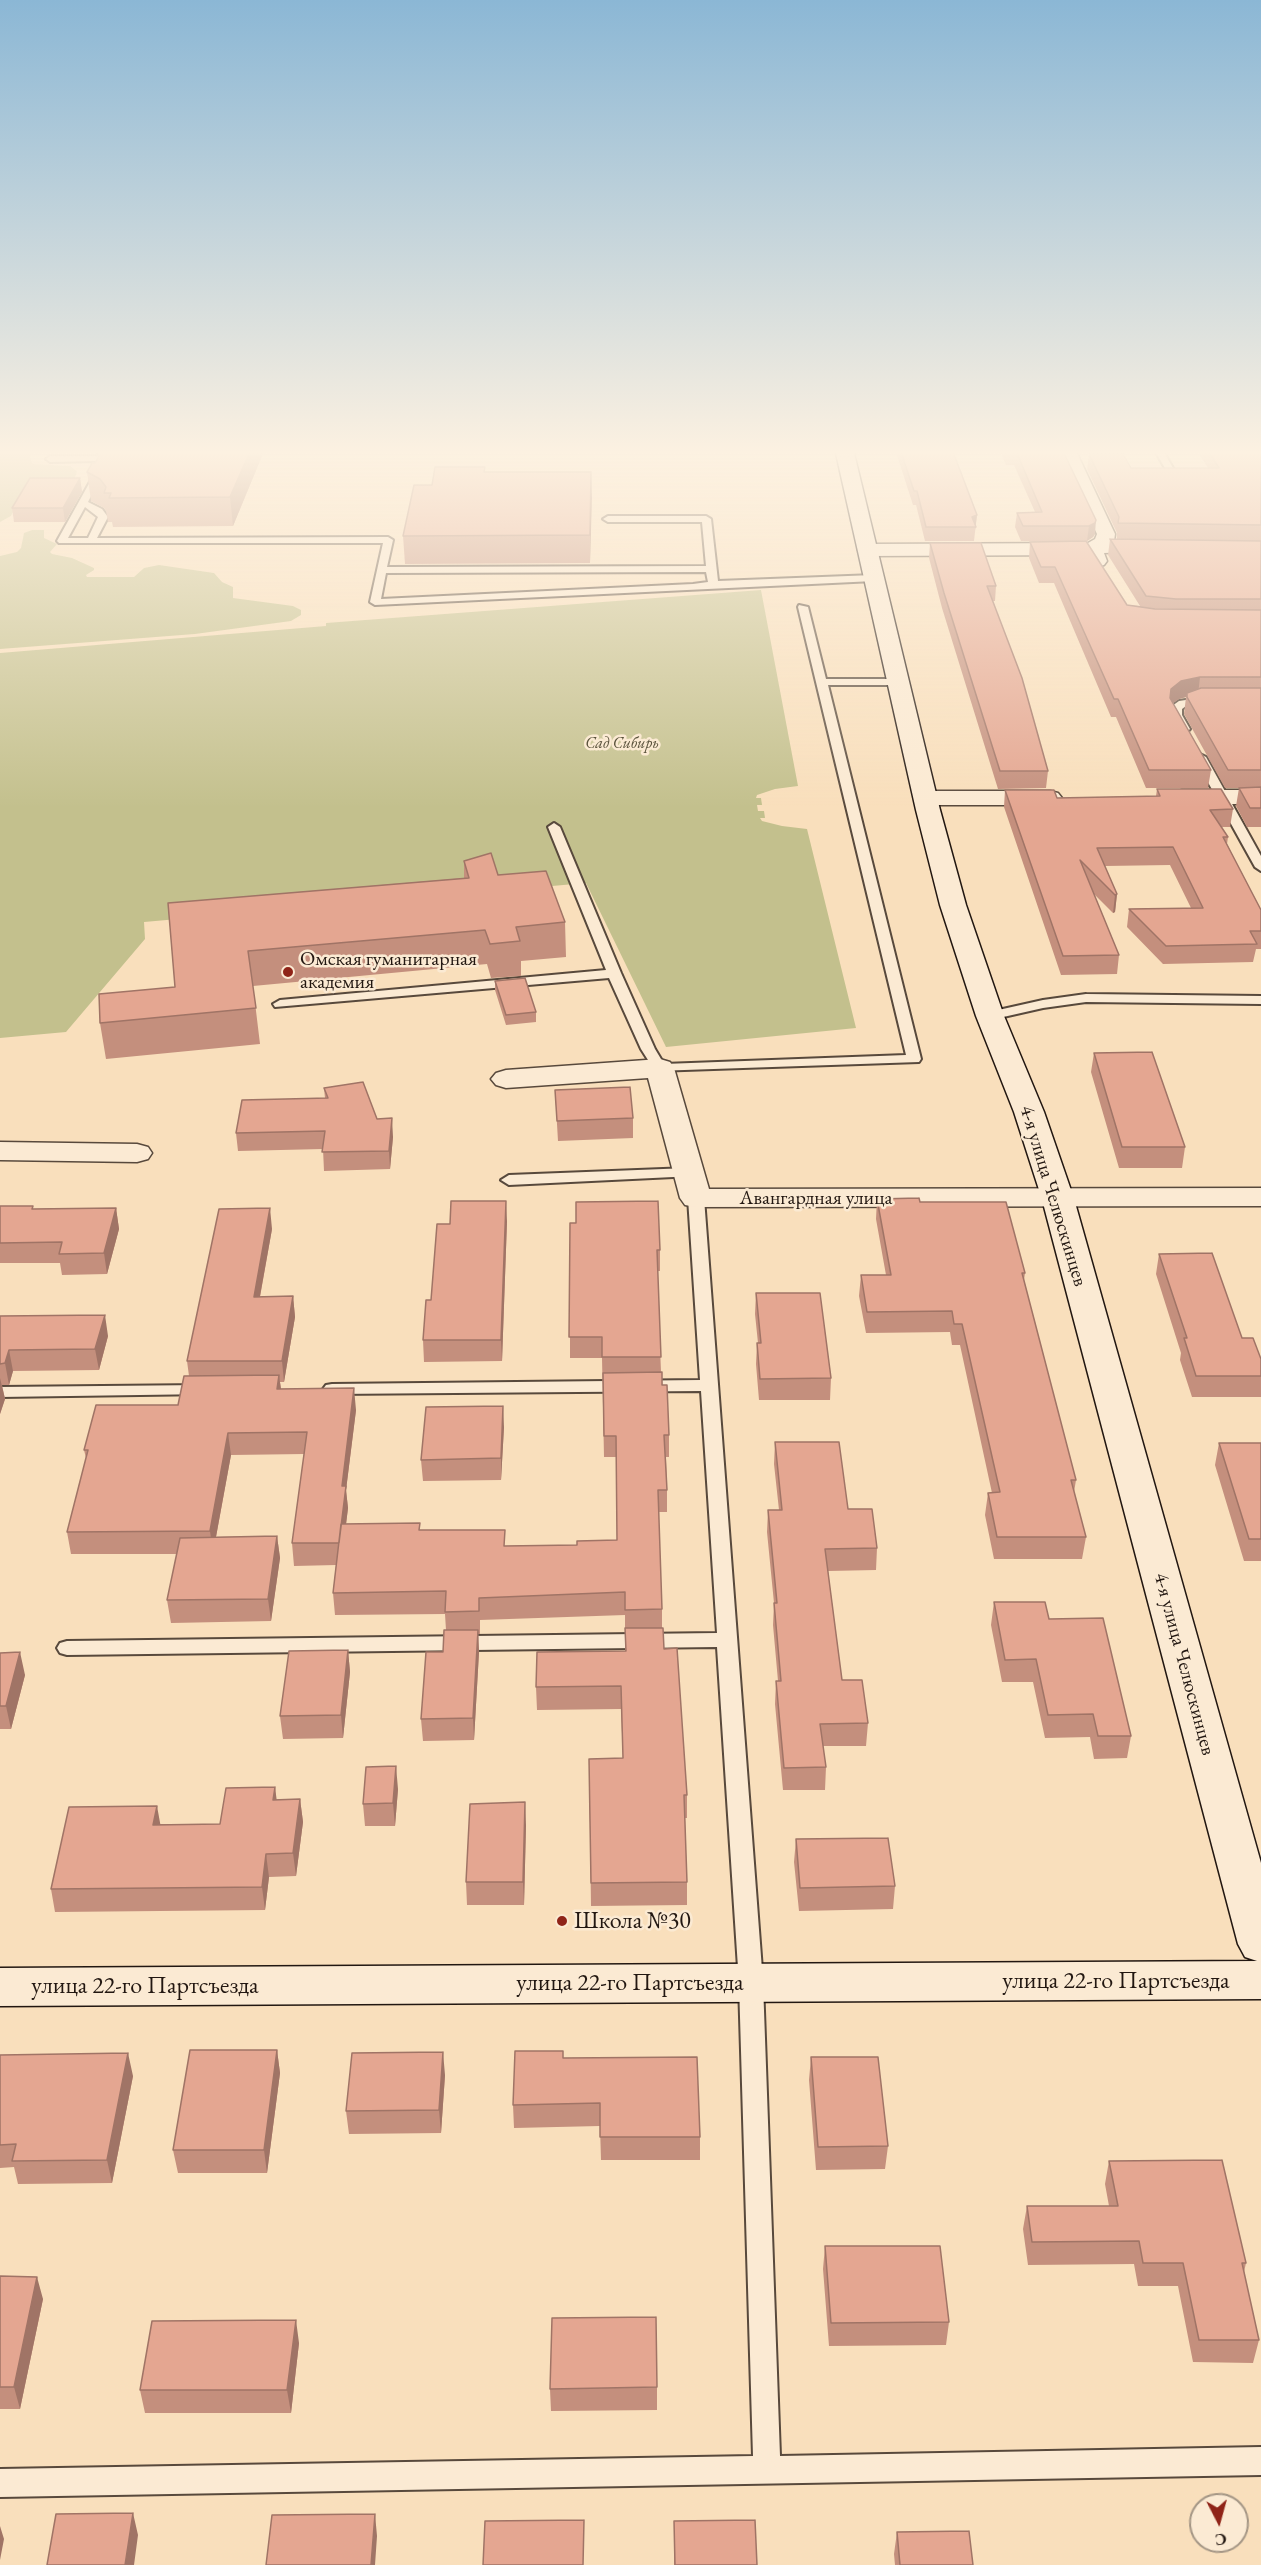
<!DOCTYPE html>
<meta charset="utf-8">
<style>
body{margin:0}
#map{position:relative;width:1261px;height:2565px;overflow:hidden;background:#f9dfbc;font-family:"EB Garamond",serif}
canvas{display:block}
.north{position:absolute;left:1189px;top:2493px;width:60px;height:60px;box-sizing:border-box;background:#fbead3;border:2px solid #a49685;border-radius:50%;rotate:174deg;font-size:16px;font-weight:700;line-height:24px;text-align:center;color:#221711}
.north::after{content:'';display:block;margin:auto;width:21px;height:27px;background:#8f2418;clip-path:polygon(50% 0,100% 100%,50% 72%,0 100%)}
</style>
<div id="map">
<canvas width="1261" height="2565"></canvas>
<div class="north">С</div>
</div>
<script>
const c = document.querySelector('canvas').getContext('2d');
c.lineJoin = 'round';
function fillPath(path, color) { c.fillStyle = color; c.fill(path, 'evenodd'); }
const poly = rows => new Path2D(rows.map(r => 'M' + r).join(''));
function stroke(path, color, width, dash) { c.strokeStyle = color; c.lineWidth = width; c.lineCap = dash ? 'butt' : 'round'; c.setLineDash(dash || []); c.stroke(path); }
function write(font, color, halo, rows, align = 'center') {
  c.font = font + ' "EB Garamond",serif'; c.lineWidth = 5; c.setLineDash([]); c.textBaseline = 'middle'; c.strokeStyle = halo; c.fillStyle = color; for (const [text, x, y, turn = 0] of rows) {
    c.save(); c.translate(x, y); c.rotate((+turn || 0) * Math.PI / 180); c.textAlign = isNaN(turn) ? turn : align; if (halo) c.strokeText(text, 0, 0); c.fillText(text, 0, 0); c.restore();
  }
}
const green = poly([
 [0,449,29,449,33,452,30,458,33,464,70,466,77,471,75,478,20,497,11,516,0,522],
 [32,530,44,530,44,538,57,544,50,552,52,554,72,558,94,568,94,570,86,575,87,577,134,577,144,568,159,565,214,573,222,582,233,587,233,598,293,606,301,610,301,615,291,621,195,634,0,649,0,556,17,552,21,548,24,533],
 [761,590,798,786,775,789,757,795,756,798,761,798,762,805,757,805,758,811,764,811,765,818,760,818,762,821,782,826,807,829,856,1028,666,1047,586,883,144,922,145,939,66,1032,0,1038,0,653,326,626,326,623]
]);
const lane = poly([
 [100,449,108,449,106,455,114,458,105,461,99,480,88,502,102,509,108,517,97,538,388,537,393,540,387,567,706,566,702,522,608,522,603,519,608,516,706,516,711,519,718,581,874,575,879,578,874,581,375,605,370,602,383,543,59,543,57,541,91,480,96,461,50,462,46,459,50,456,98,456,100,449],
 [85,507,98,517,88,538,68,538,85,507],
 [706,572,708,582,693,584,381,599,386,573,706,572],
 [1154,449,1162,449,1173,468,1172,470,1166,470,1154,449],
 [799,605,808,607,826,679,898,679,903,682,898,685,828,685,921,1059,919,1062,655,1071,641,1049,609,978,275,1007,273,1004,280,1000,606,970,548,827,554,823,560,827,621,973,655,1049,664,1064,906,1055,816,682,798,607,799,605],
 [1206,697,1211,700,1210,702,1186,706,1182,709,1182,715,1190,729,1188,731,1180,731,1170,715,1172,706,1179,701,1206,697],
 [1200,754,1206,757,1261,856,1261,871,1255,867,1194,757,1200,754],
 [1086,994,1261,996,1261,1004,1086,1002,1043,1008,990,1020,983,1016,985,1013,1043,1000,1086,994],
 [689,1168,697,1173,694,1176,509,1185,501,1180,509,1175,689,1168],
 [696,1193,704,1198,763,1983,780,2456,1261,2447,1261,2475,0,2497,0,2469,753,2456,739,1983,717,1647,67,1655,60,1653,57,1648,60,1643,67,1641,717,1633,701,1391,332,1394,326,1393,323,1389,326,1385,332,1384,700,1380,688,1198,696,1193],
 [204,1385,210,1386,213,1390,210,1394,0,1397,0,1387,204,1385]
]);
const street = poly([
 [1057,449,1075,449,1115,534,1114,541,1154,541,1161,543,1164,547,1161,551,1104,553,1107,561,1104,565,1097,567,1090,565,1085,555,868,556,861,554,858,550,861,546,868,544,1088,543,1095,539,1097,534,1057,449],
 [1182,790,1261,790,1261,804,1182,804,1174,802,1170,797,1174,792,1182,790],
 [926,791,1050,791,1058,793,1062,798,1058,803,1050,805,926,805,918,803,914,798,918,793,926,791],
 [660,1059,670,1062,674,1068,709,1189,1261,1188,1261,1206,696,1207,685,1205,680,1198,648,1078,506,1088,496,1085,491,1079,496,1073,506,1070,660,1059],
 [0,1142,137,1144,148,1147,152,1153,148,1159,137,1162,0,1160,0,1142]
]);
const secondary = poly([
 [835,449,853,449,940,810,966,905,1004,1016,1044,1112,1074,1199,1261,1863,1261,1999,0,2006,0,1968,1257,1961,1245,1957,1238,1944,1042,1199,1014,1112,976,1016,940,905,916,810,835,449]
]);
const wall = poly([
 [103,449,295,449,294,451,264,451,233,526,113,527,112,522,108,522,106,511,104,508,91,501,87,472,95,463],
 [895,449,952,449,977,515,974,541,925,541,916,505,913,505],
 [999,449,1062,449,1095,534,1093,537,1087,541,1021,541,1015,527,1017,513,1035,512,1014,465,1006,465],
 [1196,449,1261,449,1261,541,1117,539,1117,533,1087,469,1089,454,1131,468,1208,468],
 [485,467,485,472,591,472,590,563,405,564,403,536,432,485],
 [80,478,82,492,65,522,14,522,12,508],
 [1110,539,1261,541,1261,827,1247,827,1236,806,1239,788,1225,788,1184,714,1186,697,1179,699,1173,703,1211,770,1208,788,1146,788,1116,717,1111,717,1054,583,1039,583,1029,558,1030,542,1127,605,1140,606,1108,555],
 [930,543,996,586,995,601,993,601,1048,771,1046,788,998,789,942,608,929,558],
 [1157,789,1233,809,1230,827,1222,827,1228,837,1227,844,1261,910,1261,949,1256,949,1253,962,1163,964,1127,927,1129,909,1191,908,1170,865,1105,866,1117,894,1115,912,1113,913,1094,894,1119,955,1117,974,1061,975,1004,807,1005,790,1057,798,1156,796],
 [464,861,498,875,565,922,566,957,521,961,521,976,491,978,487,964,253,986,260,1044,106,1059,100,1023,175,987,168,903,464,878],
 [495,981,536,1012,536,1022,506,1025,495,990],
 [1094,1053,1185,1147,1182,1168,1119,1168,1091,1072],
 [324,1088,377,1119,393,1137,390,1169,324,1171,323,1149,238,1151,236,1133,325,1098],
 [555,1090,633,1118,633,1138,558,1141],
 [877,1199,920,1202,1025,1273,1024,1280,1076,1480,1074,1492,1086,1537,1082,1559,994,1559,985,1515,988,1493,992,1493,960,1345,952,1345,950,1332,866,1333,859,1296,861,1275,886,1275,876,1219],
 [0,1206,34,1209,116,1208,119,1229,107,1274,62,1275,60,1263,0,1263],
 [507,1221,502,1361,424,1362,423,1340,431,1300,450,1224],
 [570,1223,660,1250,660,1271,657,1271,661,1372,669,1435,669,1457,666,1457,667,1490,667,1512,658,1512,662,1609,662,1628,664,1649,687,1795,687,1818,685,1818,687,1882,687,1905,591,1906,589,1759,623,1758,621,1709,537,1710,536,1687,625,1651,625,1615,480,1620,480,1634,478,1634,479,1652,474,1740,423,1741,421,1719,443,1652,446,1630,445,1614,335,1615,333,1593,336,1565,294,1566,292,1543,304,1454,231,1455,216,1537,277,1536,280,1558,271,1621,171,1623,167,1600,177,1554,71,1554,67,1532,86,1458,84,1450,178,1405,189,1376,187,1361,272,1229,260,1297,293,1296,295,1317,284,1382,280,1382,281,1389,356,1410,346,1490,348,1508,346,1524,420,1530,505,1546,577,1545,617,1540,616,1457,604,1457,602,1358,570,1358],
 [1159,1254,1242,1338,1261,1359,1261,1397,1192,1397,1180,1360,1181,1353,1156,1274],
 [756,1293,831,1378,830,1400,759,1400,756,1364,757,1343,758,1343,755,1314],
 [0,1316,108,1336,99,1370,13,1371,9,1385,2,1385,5,1399,0,1414],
 [504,1427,501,1480,423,1481,421,1460],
 [775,1442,848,1509,877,1548,876,1570,828,1571,842,1680,868,1723,866,1746,823,1746,826,1767,825,1790,783,1790,775,1704,776,1681,778,1681,773,1625,774,1603,767,1532,768,1510,779,1510,774,1464],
 [1219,1443,1261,1443,1261,1561,1244,1561,1215,1465],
 [994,1602,1049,1619,1131,1736,1127,1758,1094,1759,1090,1737,1045,1738,1033,1682,1002,1682,991,1625],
 [348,1650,350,1672,343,1738,283,1739,280,1716],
 [0,1653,25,1675,11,1729,0,1729],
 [275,1787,276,1800,300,1799,303,1822,296,1876,269,1877,265,1910,55,1912,51,1889,160,1824,220,1824],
 [398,1789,395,1826,365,1826,363,1804],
 [526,1825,524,1905,467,1905,466,1882],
 [796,1839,895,1886,893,1909,799,1911,794,1862],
 [277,2050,280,2073,267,2173,178,2173,173,2150],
 [0,2055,133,2076,112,2183,18,2184,14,2167,0,2168],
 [811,2057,888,2146,885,2169,816,2170,809,2080],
 [563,2058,700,2137,700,2160,601,2160,600,2126,514,2128,513,2105],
 [445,2075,441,2133,349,2134,346,2111],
 [1109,2161,1246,2263,1244,2272,1259,2340,1253,2363,1193,2362,1178,2286,1138,2286,1134,2264,1028,2265,1023,2229,1027,2206,1109,2206,1105,2184],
 [825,2246,949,2322,946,2345,829,2346,823,2269],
 [0,2276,43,2299,20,2409,0,2409],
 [299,2343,291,2413,145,2413,140,2390],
 [657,2387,657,2410,551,2411,550,2389],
 [674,2521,757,2565,674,2565],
 [897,2532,973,2565,895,2565,894,2554]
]);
const shadedWall = poly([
 [251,449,264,449,264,451,233,526,230,497],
 [591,472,592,498,590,563,590,535],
 [80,478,82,492,65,522,63,508],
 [977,515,975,530,976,527,972,517],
 [1096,520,1095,534,1093,537,1087,541,1089,526],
 [1200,677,1198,695,1187,693,1186,697,1179,699,1169,706,1171,689,1181,681],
 [1117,894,1115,912,1113,913,1115,895],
 [392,1118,393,1137,390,1169,389,1151],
 [506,1201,507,1221,502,1361,501,1340],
 [116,1208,119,1229,107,1274,104,1253],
 [270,1208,272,1229,256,1318,254,1297],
 [293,1296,295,1317,284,1382,282,1361],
 [105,1315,108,1336,99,1370,95,1349],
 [9,1350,13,1371,9,1385,5,1363],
 [279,1375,282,1397,277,1389],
 [0,1378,5,1399,0,1414],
 [354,1388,356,1410,346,1490,348,1508,341,1565,339,1543,342,1486],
 [503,1406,504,1427,501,1480,501,1458],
 [228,1433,231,1455,213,1553,210,1531],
 [277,1536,280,1558,271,1621,268,1599],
 [478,1630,479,1652,474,1740,473,1718],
 [348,1650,350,1672,343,1738,341,1715],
 [20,1652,25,1675,11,1729,6,1706],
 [396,1766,398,1789,395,1826,393,1803],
 [275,1787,278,1810,273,1800],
 [300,1799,303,1822,296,1876,293,1853],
 [525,1802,526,1825,524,1905,523,1882],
 [157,1806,161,1828,153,1825],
 [266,1854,269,1877,265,1910,262,1887],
 [277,2050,280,2073,267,2173,264,2150],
 [443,2052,445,2075,441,2133,439,2110],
 [128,2053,133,2076,112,2183,107,2160],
 [37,2277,43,2299,20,2409,14,2387],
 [296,2320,299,2343,291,2413,287,2390],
 [133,2513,138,2535,134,2565,125,2565],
 [375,2514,377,2536,375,2565,371,2565],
 [0,2526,4,2539,0,2560]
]);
const building = poly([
 [103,449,251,449,230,497,109,498,111,493,104,493,106,487,100,479,87,472,92,463,95,463,103,449],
 [900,449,952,449,977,515,972,517,976,527,926,527,917,491,914,491,900,449],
 [1006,449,1062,449,1096,520,1095,523,1089,526,1023,526,1017,513,1042,512,1016,451,1007,451,1006,449],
 [1207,449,1261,449,1261,525,1118,523,1119,517,1089,454,1123,454,1131,468,1219,468,1207,449],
 [435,467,485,467,484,472,591,472,590,535,403,536,414,485,432,485,435,467],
 [30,478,80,478,63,508,12,508,30,478],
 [1110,539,1261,541,1261,599,1176,599,1146,596,1110,539],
 [1086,541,1127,605,1155,609,1261,610,1261,677,1200,677,1181,681,1171,689,1170,698,1211,770,1149,770,1118,699,1114,699,1055,567,1041,567,1030,542,1086,541],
 [930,543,981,543,996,586,987,586,1022,678,1048,771,1000,771,944,593,930,543],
 [1201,688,1261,688,1261,770,1228,770,1187,697,1187,693,1201,688],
 [1261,787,1261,808,1250,808,1239,788,1261,787],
 [1157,789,1221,789,1233,809,1210,810,1228,837,1223,837,1261,910,1261,931,1250,931,1257,944,1166,946,1129,909,1203,908,1173,847,1097,848,1117,894,1115,895,1080,860,1119,955,1063,956,1005,790,1054,790,1057,798,1160,796,1157,789],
 [491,853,498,875,546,871,565,922,516,927,520,941,490,944,485,930,248,951,256,1008,100,1023,99,994,175,987,168,903,469,878,464,861,491,853],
 [525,978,536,1012,506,1015,495,981,525,978],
 [1152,1052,1185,1147,1122,1147,1094,1053,1152,1052],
 [363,1082,377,1119,392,1118,389,1151,322,1152,325,1131,236,1133,242,1100,328,1098,324,1088,363,1082],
 [630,1087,633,1118,557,1121,555,1090,630,1087],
 [919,1198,920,1202,1006,1202,1025,1273,1022,1273,1076,1480,1071,1480,1086,1537,997,1537,988,1493,1000,1492,962,1324,954,1324,952,1311,867,1312,861,1275,891,1275,877,1199,919,1198],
 [451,1201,506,1201,501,1340,423,1340,426,1300,431,1300,437,1224,450,1224,451,1201],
 [658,1201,660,1250,657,1250,661,1357,602,1357,602,1337,569,1337,570,1223,576,1223,576,1202,658,1201],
 [0,1206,33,1206,32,1209,116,1208,104,1253,59,1254,62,1242,0,1243,0,1206],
 [270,1208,254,1297,293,1296,282,1361,187,1361,219,1209,270,1208],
 [1212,1253,1242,1338,1253,1338,1261,1359,1261,1376,1196,1376,1184,1338,1187,1338,1159,1254,1212,1253],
 [756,1293,820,1293,831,1378,760,1379,757,1343,761,1343,756,1293],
 [105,1315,95,1349,9,1350,5,1363,0,1364,0,1316,105,1315],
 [662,1372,662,1385,667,1385,669,1435,664,1435,667,1490,658,1490,662,1609,625,1610,625,1592,479,1598,479,1611,445,1612,446,1591,333,1593,341,1524,420,1523,419,1530,505,1530,504,1546,577,1545,577,1541,617,1540,616,1436,604,1436,603,1373,662,1372],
 [279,1375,277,1389,354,1388,342,1486,346,1486,339,1543,292,1543,307,1432,228,1433,210,1531,67,1532,88,1450,84,1450,96,1405,178,1405,184,1376,279,1375],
 [503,1406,501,1458,421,1460,426,1407,503,1406],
 [775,1442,839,1442,848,1509,872,1509,877,1548,825,1549,842,1680,862,1680,868,1723,820,1724,826,1767,784,1768,776,1681,781,1681,774,1603,777,1603,768,1510,782,1510,775,1442],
 [1219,1443,1261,1443,1261,1539,1249,1539,1219,1443],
 [277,1536,268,1599,167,1600,180,1538,277,1536],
 [994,1602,1045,1602,1049,1619,1103,1618,1131,1736,1098,1736,1093,1714,1048,1715,1036,1659,1005,1660,994,1602],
 [625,1628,663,1628,664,1649,677,1648,687,1795,684,1795,687,1882,591,1883,589,1759,623,1758,621,1686,536,1687,537,1652,626,1651,625,1628],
 [444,1630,478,1630,473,1718,421,1719,426,1652,443,1652,444,1630],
 [348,1650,341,1715,280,1716,289,1651,348,1650],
 [20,1652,6,1706,0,1706,0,1653,20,1652],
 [396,1766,393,1803,363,1804,366,1767,396,1766],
 [275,1787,273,1800,300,1799,293,1853,266,1854,262,1887,51,1889,69,1807,157,1806,153,1825,220,1824,226,1788,275,1787],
 [525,1802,523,1882,466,1882,470,1804,525,1802],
 [888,1838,895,1886,800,1888,796,1839,888,1838],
 [190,2050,277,2050,264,2150,173,2150,190,2050],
 [515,2051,563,2051,563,2058,697,2057,700,2137,600,2137,600,2103,513,2105,515,2051],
 [443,2052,439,2110,346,2111,352,2053,443,2052],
 [128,2053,107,2160,12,2161,16,2144,0,2145,0,2055,128,2053],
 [811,2057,878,2057,888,2146,818,2147,811,2057],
 [1222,2160,1246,2263,1242,2263,1259,2340,1199,2340,1183,2263,1143,2263,1139,2241,1032,2242,1027,2206,1118,2206,1109,2161,1222,2160],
 [825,2246,940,2246,949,2322,831,2323,825,2246],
 [0,2276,37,2277,14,2387,0,2387,0,2276],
 [656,2317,657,2387,550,2389,552,2318,656,2317],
 [296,2320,287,2390,140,2390,152,2321,296,2320],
 [133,2513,125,2565,47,2565,56,2514,133,2513],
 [375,2514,371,2565,266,2565,272,2515,375,2514],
 [584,2520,583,2565,483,2565,485,2521,584,2520],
 [755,2520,757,2565,675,2565,674,2521,755,2520],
 [969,2531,973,2565,900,2565,897,2532,969,2531]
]);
const markers = [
 [288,972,6,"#8f2418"],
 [562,1921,6,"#8f2418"]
];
const farParknames = [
 ["Сад Сибирь",622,744]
];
const poiNames = [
 ["Омская гуманитарная",300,960],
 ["академия",300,983]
];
const streetNames = [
 ["4-я улица Челюскинцев",1053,1196,73],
 ["Авангардная улица",816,1199],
 ["4-я улица Челюскинцев",1184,1664,75]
];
const nearPoinames = [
 ["Школа №30",574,1921]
];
const nearStreetnames = [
 ["улица 22-го Партсъезда",1116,1981],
 ["улица 22-го Партсъезда",630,1983],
 ["улица 22-го Партсъезда",145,1986]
];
fillPath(green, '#c3c08d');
stroke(lane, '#58493c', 4);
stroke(street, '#58493c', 3);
stroke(secondary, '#221711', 3);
fillPath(lane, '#fbead3');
fillPath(street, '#fbead3');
fillPath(secondary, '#fbead3');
fillPath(wall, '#c48f7d');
fillPath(shadedWall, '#a07466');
fillPath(building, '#e4a691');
stroke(building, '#a07466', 1.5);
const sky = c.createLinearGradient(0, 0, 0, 808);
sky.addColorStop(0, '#8bb7d5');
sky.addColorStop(0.56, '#fcf1e1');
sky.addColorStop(1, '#fcf1e100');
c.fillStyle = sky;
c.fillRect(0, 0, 1261, 808);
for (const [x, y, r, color] of markers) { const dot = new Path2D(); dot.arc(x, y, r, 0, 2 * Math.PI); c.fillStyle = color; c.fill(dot); stroke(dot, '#fbead3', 2); }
write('italic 16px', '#5a523c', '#fbead3', farParknames);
write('20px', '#221711', '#fbead3', poiNames, 'left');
write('20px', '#221711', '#fbead3', streetNames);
write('24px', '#221711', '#fbead3', nearPoinames, 'left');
write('24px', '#221711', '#fbead3', nearStreetnames);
</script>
